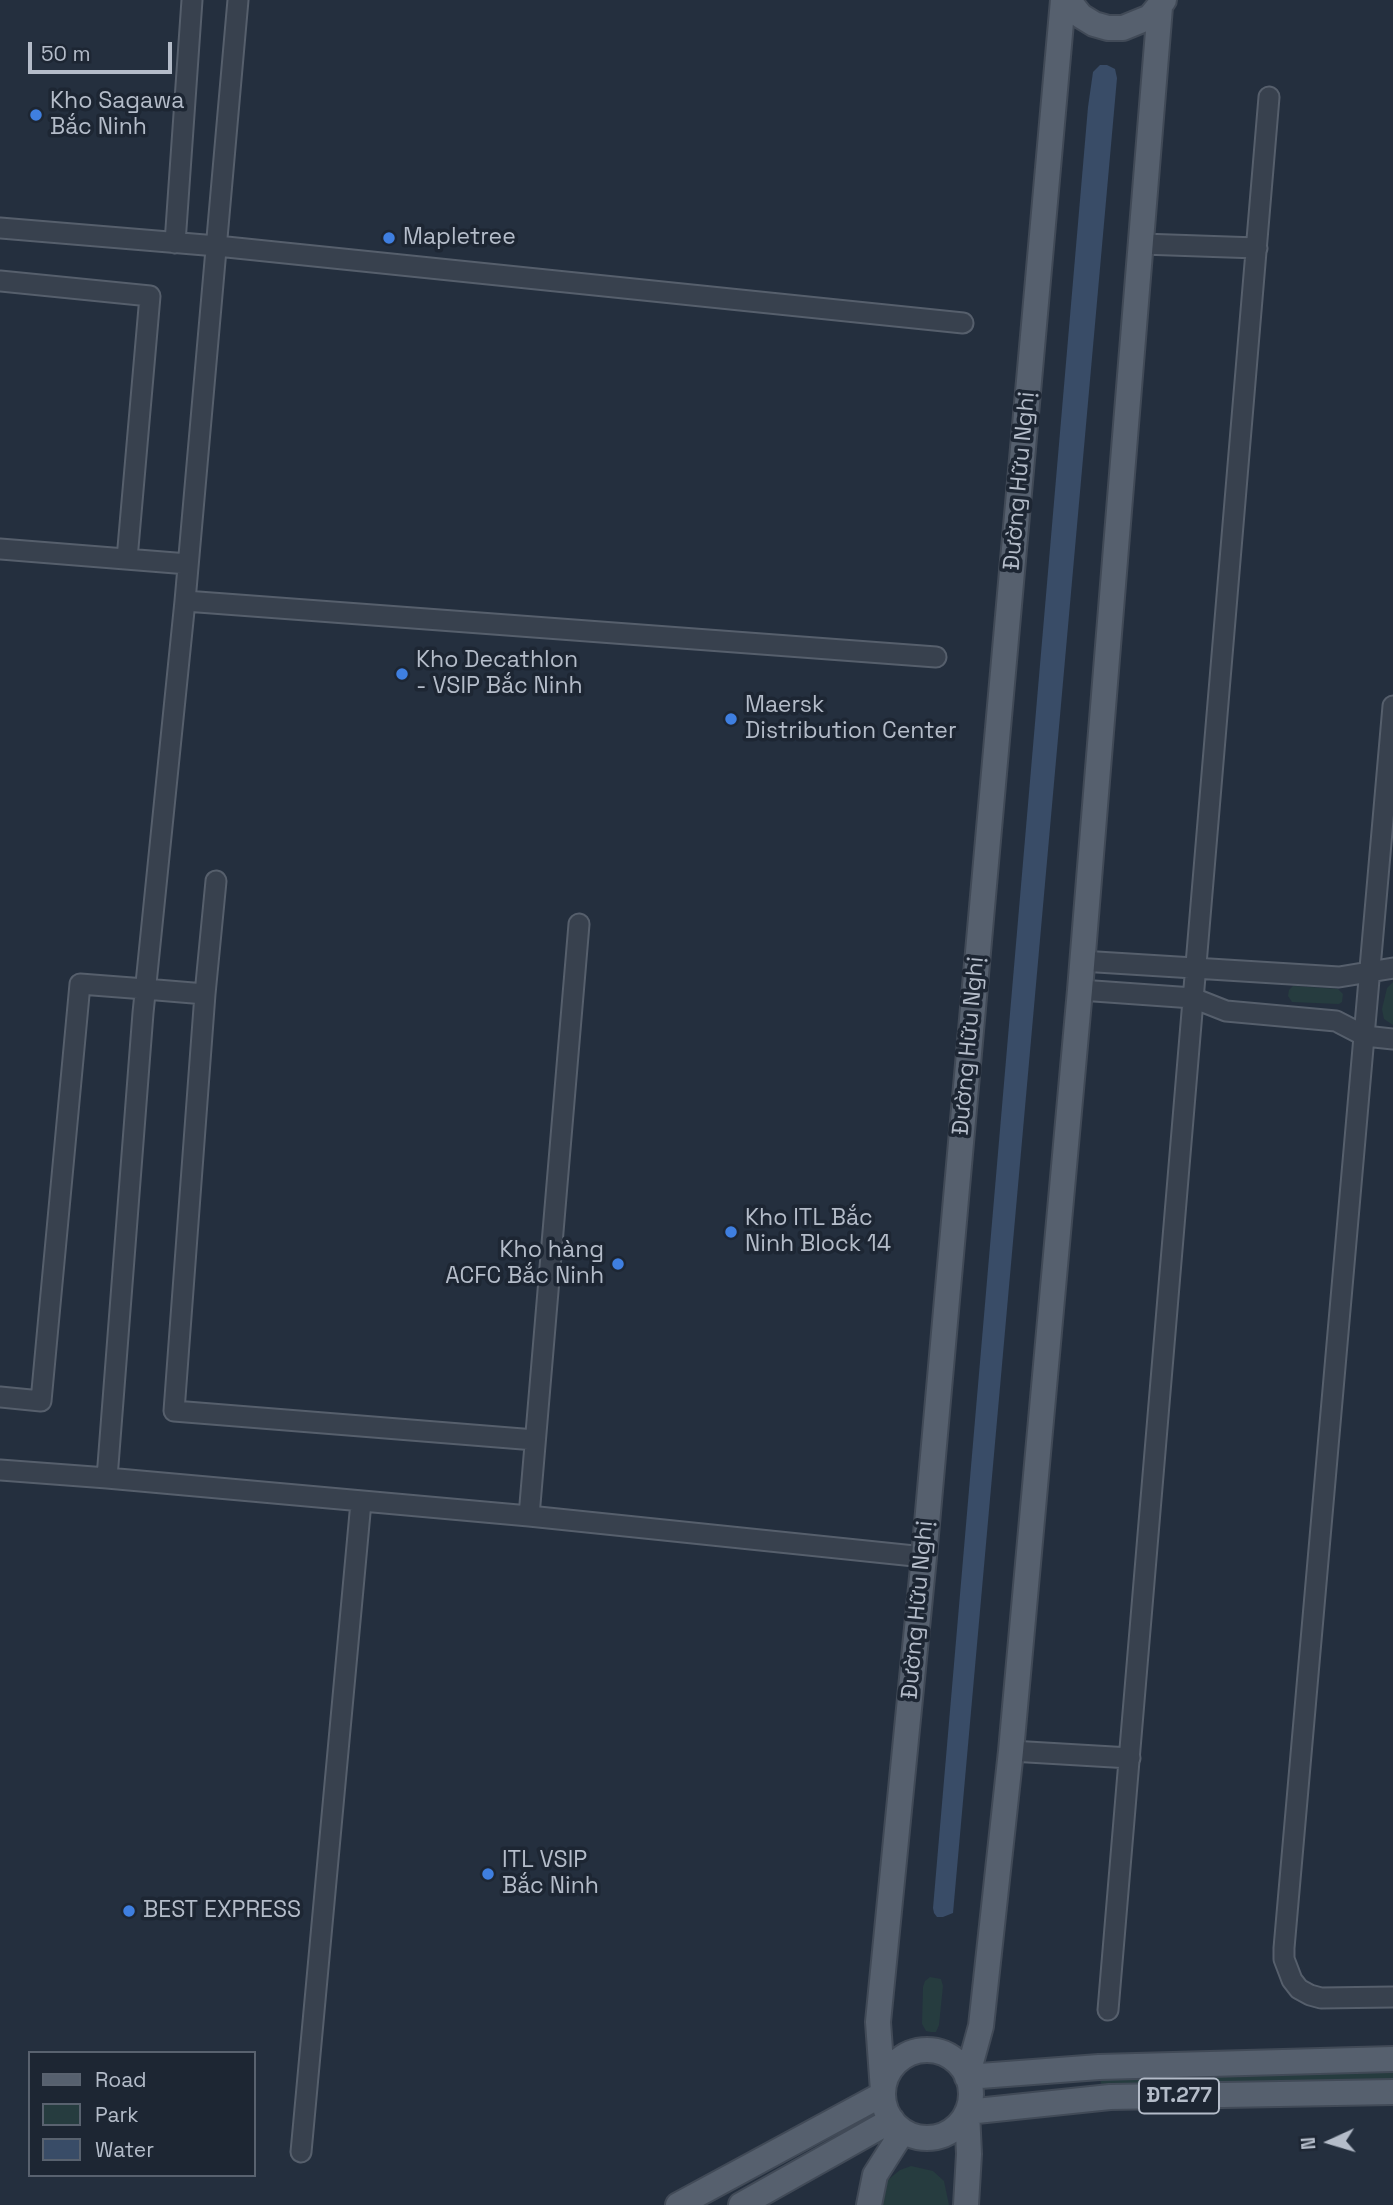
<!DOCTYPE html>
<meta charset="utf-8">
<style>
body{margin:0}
#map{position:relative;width:1393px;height:2205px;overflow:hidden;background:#242f3e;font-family:"Space Grotesk",sans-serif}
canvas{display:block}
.legend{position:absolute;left:28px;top:2051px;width:228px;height:126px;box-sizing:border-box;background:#1d2633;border:2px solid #59626f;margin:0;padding:9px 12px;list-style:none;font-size:21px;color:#b4bcc9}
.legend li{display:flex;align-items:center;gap:14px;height:35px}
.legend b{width:35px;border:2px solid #59626f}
.north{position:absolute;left:1295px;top:2107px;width:70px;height:70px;-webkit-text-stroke:5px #1d2633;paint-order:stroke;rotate:266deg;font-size:19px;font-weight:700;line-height:28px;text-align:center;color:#b4bcc9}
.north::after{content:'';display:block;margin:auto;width:24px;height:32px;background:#b4bcc9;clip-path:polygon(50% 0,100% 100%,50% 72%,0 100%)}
.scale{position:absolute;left:28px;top:42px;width:144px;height:32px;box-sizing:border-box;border:4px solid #b4bcc9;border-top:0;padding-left:9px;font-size:21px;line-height:24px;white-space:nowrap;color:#b4bcc9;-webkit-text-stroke:5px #1d2633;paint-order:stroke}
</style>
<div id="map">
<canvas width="1393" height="2205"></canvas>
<ul class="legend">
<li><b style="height:9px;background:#56606e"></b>Road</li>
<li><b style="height:19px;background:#263c3f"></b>Park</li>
<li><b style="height:19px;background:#394c67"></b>Water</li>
</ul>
<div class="north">N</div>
<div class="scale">50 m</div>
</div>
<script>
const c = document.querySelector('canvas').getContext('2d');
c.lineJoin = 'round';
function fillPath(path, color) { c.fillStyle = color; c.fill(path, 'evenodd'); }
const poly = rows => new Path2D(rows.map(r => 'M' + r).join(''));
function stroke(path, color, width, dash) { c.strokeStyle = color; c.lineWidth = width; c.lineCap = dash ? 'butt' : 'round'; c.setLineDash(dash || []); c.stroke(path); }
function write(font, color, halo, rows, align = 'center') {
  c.font = font + ' "Space Grotesk",sans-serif'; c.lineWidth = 7; c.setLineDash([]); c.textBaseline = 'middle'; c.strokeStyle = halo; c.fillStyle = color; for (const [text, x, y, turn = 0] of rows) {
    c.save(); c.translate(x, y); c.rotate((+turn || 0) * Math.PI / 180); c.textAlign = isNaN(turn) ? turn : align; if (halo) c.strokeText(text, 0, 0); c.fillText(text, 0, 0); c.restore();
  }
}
const green = poly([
 [1393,982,1393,1025,1384,1019,1382,1009,1387,988],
 [1293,986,1338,989,1343,994,1342,1002,1339,1004,1292,1002,1288,996,1289,990],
 [930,1977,941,1979,943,1986,939,2025,936,2032,931,2032,926,2031,922,2024,923,1987,925,1981],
 [1393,2070,1393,2083,1102,2086,1100,2080,1103,2076],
 [911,2166,933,2171,944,2181,949,2205,880,2205,884,2183,900,2170]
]);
const water = poly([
 [1100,65,1107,65,1115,69,1117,78,953,1913,943,1917,937,1917,934,1913,933,1908,1088,107,1093,72]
]);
const minor = poly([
 [238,0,185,601,143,1013,107,1478,529,1516,924,1557],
 [0,228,217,246,963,323],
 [175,243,192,0],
 [1142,244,1257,248],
 [0,281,150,296,127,559],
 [0,549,188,564],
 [185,601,936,657],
 [1393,706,1284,1948,1284,1959,1292,1980,1299,1989,1310,1995,1321,1998,1393,1997],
 [1081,961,1339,977,1393,968],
 [1080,990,1193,998,1226,1011,1336,1021,1365,1036,1393,1039],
 [205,994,216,881],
 [0,1397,41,1401,80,984,145,989,205,994,174,1411,535,1440],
 [0,1470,107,1478],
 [529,1516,579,924],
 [1011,1751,1130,1758],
 [1108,2010,1269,97],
 [301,2152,361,1502]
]);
const major = poly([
 [1068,0,1081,16,1094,24,1108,28,1123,28,1150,17,1164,0],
 '883 2094a44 44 0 1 1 88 0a44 44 0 1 1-88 0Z',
 [967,2077,981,2026,1011,1751,1080,990,1160,7],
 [967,2077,1099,2067,1393,2059],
 [883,2091,878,2022,924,1557,1063,0],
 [967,2112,1110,2097,1393,2092],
 [678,2205,883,2094],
 [741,2205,892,2120],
 [869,2205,875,2175,903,2131],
 [966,2205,969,2154,967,2112]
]);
const markers = [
 [36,115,7,"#3f7fe0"],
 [389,238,7,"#3f7fe0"],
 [402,674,7,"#3f7fe0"],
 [731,719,7,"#3f7fe0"],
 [731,1232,7,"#3f7fe0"],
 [618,1264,7,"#3f7fe0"],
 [488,1874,7,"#3f7fe0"],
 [129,1911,7,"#3f7fe0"]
];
const shields = [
 [1179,2096,80]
];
const shieldNames = [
 ["ĐT.277",1179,2096]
];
const poiNames = [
 ["Kho Sagawa",50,102],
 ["Bắc Ninh",50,128],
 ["Mapletree",403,238],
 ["Kho Decathlon",416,661],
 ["- VSIP Bắc Ninh",416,687],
 ["Maersk",745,706],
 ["Distribution Center",745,732],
 ["Kho ITL Bắc",745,1219],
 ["Ninh Block 14",745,1245],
 ["Kho hàng",604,1251,"right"],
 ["ACFC Bắc Ninh",604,1277,"right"],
 ["ITL VSIP",502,1861],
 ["Bắc Ninh",502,1887],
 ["BEST EXPRESS",143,1911]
];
const streetNames = [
 ["Đường Hữu Nghị",1020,481,-85],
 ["Đường Hữu Nghị",969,1046,-85],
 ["Đường Hữu Nghị",918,1610,-85]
];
fillPath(green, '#263c3f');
fillPath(water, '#394c67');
stroke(minor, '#565f6c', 23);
stroke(major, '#414a57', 28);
stroke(minor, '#38414e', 19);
stroke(major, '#56606e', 24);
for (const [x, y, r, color] of markers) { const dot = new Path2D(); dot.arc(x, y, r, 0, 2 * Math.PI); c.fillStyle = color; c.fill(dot); stroke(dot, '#1d2633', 2.5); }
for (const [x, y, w] of shields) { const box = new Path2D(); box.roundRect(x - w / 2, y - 17.5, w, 35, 5); c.fillStyle = '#1d2633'; c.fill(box); stroke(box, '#b4bcc9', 2); }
write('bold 21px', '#b4bcc9', null, shieldNames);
write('23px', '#b4bcc9', '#1d2633', poiNames, 'left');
write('23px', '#b4bcc9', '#1d2633', streetNames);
</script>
